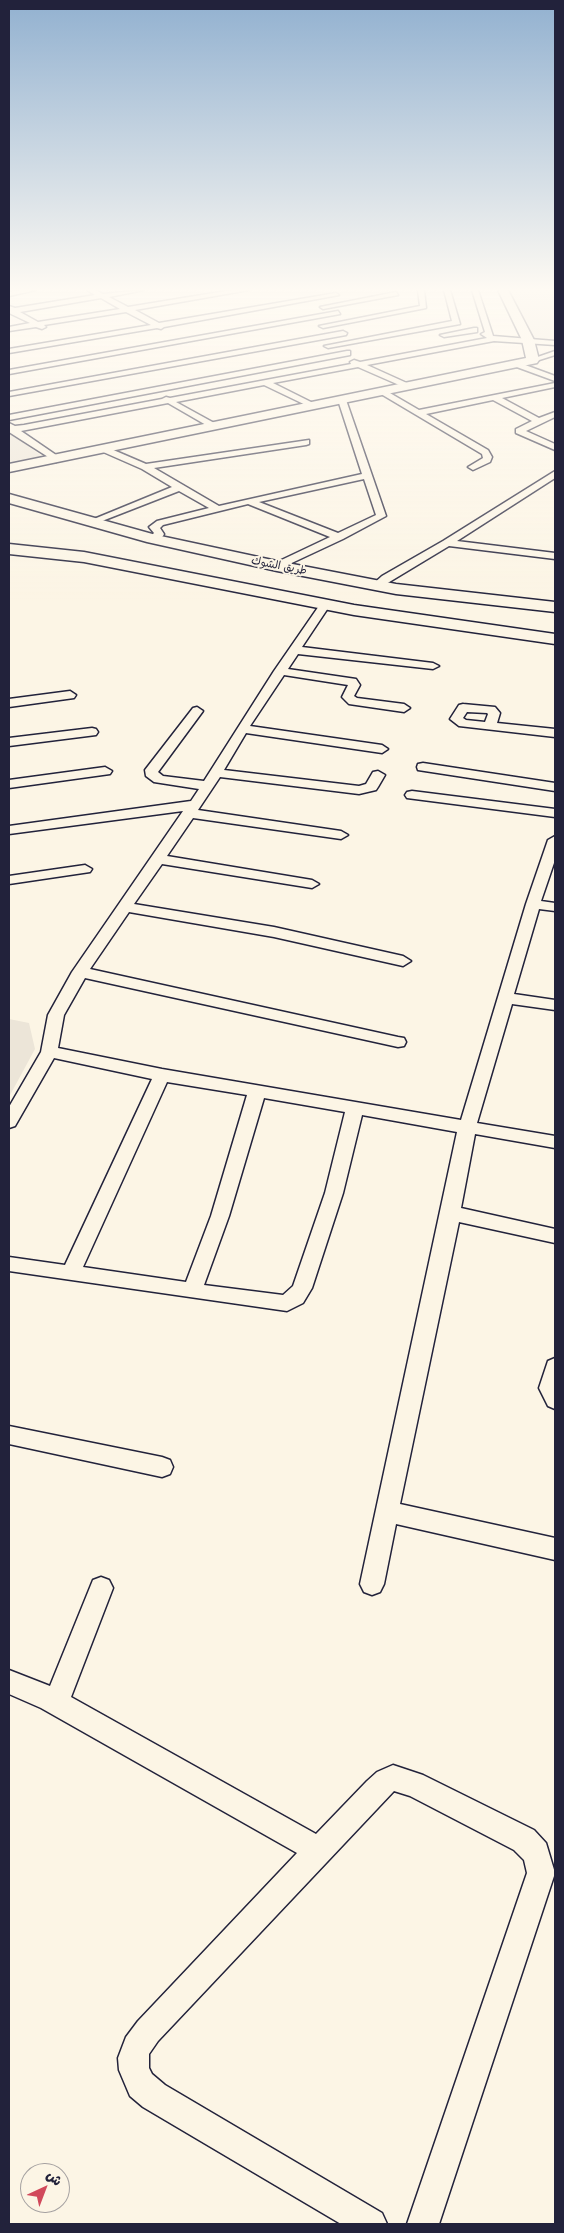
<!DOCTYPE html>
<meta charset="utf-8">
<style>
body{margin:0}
#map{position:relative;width:564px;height:2233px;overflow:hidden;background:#fcf5e5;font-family:"Playpen Sans","Playpen Sans Arabic",sans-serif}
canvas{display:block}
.frame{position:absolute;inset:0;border:10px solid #22223b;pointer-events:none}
.north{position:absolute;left:20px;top:2163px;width:50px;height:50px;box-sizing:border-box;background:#fcf5e5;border:1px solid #a5a1a1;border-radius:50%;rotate:43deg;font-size:14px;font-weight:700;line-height:20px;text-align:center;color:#22223b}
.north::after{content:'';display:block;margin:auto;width:18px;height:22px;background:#d1495b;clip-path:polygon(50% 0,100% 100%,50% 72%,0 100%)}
</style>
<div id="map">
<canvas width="564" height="2233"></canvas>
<div class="frame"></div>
<div class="north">ش</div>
</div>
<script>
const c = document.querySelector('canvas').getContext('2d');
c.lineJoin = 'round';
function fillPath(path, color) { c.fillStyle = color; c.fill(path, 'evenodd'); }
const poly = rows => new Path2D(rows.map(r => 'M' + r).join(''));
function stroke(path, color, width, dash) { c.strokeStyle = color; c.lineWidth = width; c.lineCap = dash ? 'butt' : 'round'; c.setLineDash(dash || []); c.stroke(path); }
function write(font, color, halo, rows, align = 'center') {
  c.font = font + ' "Playpen Sans","Playpen Sans Arabic",sans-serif'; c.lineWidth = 4; c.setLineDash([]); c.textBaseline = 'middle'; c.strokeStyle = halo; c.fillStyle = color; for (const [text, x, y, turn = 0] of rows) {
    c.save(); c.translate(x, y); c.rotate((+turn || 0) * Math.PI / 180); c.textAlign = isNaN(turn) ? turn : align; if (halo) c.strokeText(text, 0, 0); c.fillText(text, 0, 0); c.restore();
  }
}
const built = poly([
 [503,290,555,290,555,343,532,341],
 [9,432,42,456,9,463],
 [9,1019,29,1023,35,1049,9,1097]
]);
const minor = poly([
 [19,290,36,290,9,296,9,292,19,290],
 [87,290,96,290,103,294,144,290,109,297,128,307,232,290,249,290,135,310,159,323,336,293,339,295,164,327,161,329,157,328,9,353,9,349,151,325,126,312,44,325,46,327,42,329,36,327,9,331,9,327,30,323,9,313,9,306,15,308,95,295,87,290],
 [101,298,120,309,38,322,20,312,101,298],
 [418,290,424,290,426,308,323,328,319,326,420,306,418,290],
 [444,290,450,290,460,324,328,348,324,346,452,321,444,290],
 [472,290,478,290,493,336,555,341,555,345,494,341,367,365,409,384,409,388,406,388,358,367,273,383,315,404,315,408,312,408,264,385,176,402,216,424,216,428,213,429,168,403,21,431,59,457,60,459,56,462,9,432,9,423,15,426,24,425,162,399,166,397,170,398,351,364,350,362,354,360,360,362,487,338,481,334,485,332,472,290],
 [396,292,398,295,323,309,320,307,396,292],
 [338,311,340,314,9,374,9,370,338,311],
 [474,328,477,328,477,332,444,337,440,335,474,328],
 [343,331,347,333,346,335,9,396,9,392,343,331],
 [347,351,350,351,350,355,9,420,9,415,347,351],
 [555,351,555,355,533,362,529,360,555,351],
 [517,362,555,376,555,381,514,366,513,364,517,362],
 [555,383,555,387,502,398,539,418,555,412,555,417,526,431,555,444,555,450,516,433,516,429,532,421,493,400,426,414,488,450,492,457,490,462,473,470,468,467,483,458,482,454,376,391,383,389,419,410,555,383],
 [342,398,346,400,386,516,343,539,281,568,273,568,273,564,330,537,248,504,163,525,160,528,164,534,163,536,157,541,149,541,148,539,154,533,149,527,157,521,209,508,179,491,102,521,94,519,172,487,142,469,101,451,101,447,104,446,146,464,309,440,309,444,306,445,154,468,219,506,362,474,338,400,342,398],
 [364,479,376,515,338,533,259,502,364,479],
 [555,471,555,478,457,541,555,553,555,559,449,546,381,587,377,588,372,585,382,576,443,541,555,471],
 [325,602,330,605,302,647,433,663,439,666,433,669,298,654,288,669,356,679,360,685,354,696,357,698,404,704,410,708,404,712,349,704,342,697,348,685,284,675,250,726,382,745,388,749,382,753,246,733,224,770,359,786,366,784,373,772,378,771,385,775,378,787,376,790,359,794,220,777,198,810,341,831,348,835,341,839,193,818,167,856,312,880,319,884,312,888,162,864,134,904,274,927,403,956,411,961,403,966,274,937,129,912,90,969,398,1037,404,1038,406,1042,404,1046,398,1047,85,978,64,1015,58,1048,162,1069,461,1120,526,904,548,840,555,836,555,860,541,901,555,903,555,911,539,909,514,994,555,1000,555,1010,512,1004,477,1123,555,1136,555,1148,475,1134,461,1208,555,1229,555,1243,459,1222,400,1504,555,1538,555,1560,396,1524,384,1584,380,1592,372,1595,364,1592,360,1584,457,1132,362,1115,343,1193,312,1288,303,1303,287,1311,9,1271,9,1257,65,1265,152,1079,54,1058,15,1126,9,1128,9,1107,41,1052,48,1015,72,972,183,811,9,834,9,826,191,801,199,789,154,782,146,776,145,770,193,708,197,707,203,711,158,772,163,776,204,781,274,671,321,603,325,602],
 [167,1082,247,1095,211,1216,186,1282,83,1267,167,1082],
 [264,1098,345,1112,325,1193,293,1286,283,1295,204,1285,229,1216,264,1098],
 [70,691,76,695,74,698,9,707,9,699,70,691],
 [463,704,495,707,500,713,497,723,555,729,555,737,459,726,450,719,459,705,463,704],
 [467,712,487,713,488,714,485,722,466,720,463,718,467,712],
 [92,728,96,729,98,732,96,735,9,746,9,738,92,728],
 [423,763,555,783,555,791,418,770,417,767,418,764,423,763],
 [105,767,112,771,110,774,9,788,9,780,105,767],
 [412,791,555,809,555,817,407,798,405,795,407,792,412,791],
 [85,865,92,869,90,872,9,884,9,876,85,865],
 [555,1358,555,1409,548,1406,539,1388,548,1361,555,1358],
 [9,1426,162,1457,170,1460,173,1467,170,1474,162,1477,9,1444,9,1426],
 [101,1577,109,1580,113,1588,71,1697,316,1834,367,1781,377,1772,393,1765,423,1775,534,1830,546,1843,555,1873,439,2224,407,2224,527,1873,524,1860,514,1850,410,1796,394,1791,158,2041,149,2054,149,2068,152,2074,165,2085,382,2213,387,2224,341,2224,143,2107,130,2096,119,2070,118,2058,126,2037,138,2021,297,1853,41,1708,9,1694,9,1670,50,1686,93,1580,101,1577]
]);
const primary = poly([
 [498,290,508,290,534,340,539,360,537,363,9,472,9,464,526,358,522,340,498,290],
 [9,494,156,535,277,561,396,584,555,602,555,612,396,594,277,571,147,542,9,503,9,494],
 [9,544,84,552,354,605,555,634,555,644,354,615,84,562,9,554,9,544]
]);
const farStreetnames = [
 ["طريق الشوك",279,566,11]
];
fillPath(built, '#ece5d8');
stroke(minor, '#22223b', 3);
stroke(primary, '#22223b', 3);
fillPath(minor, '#fcf5e5');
fillPath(primary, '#fcf5e5');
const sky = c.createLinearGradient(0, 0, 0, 603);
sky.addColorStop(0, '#92b1d0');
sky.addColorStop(0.48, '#fefaf3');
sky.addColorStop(1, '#fefaf300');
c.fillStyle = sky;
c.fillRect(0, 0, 564, 603);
write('11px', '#22223b', '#fcf5e5', farStreetnames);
</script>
